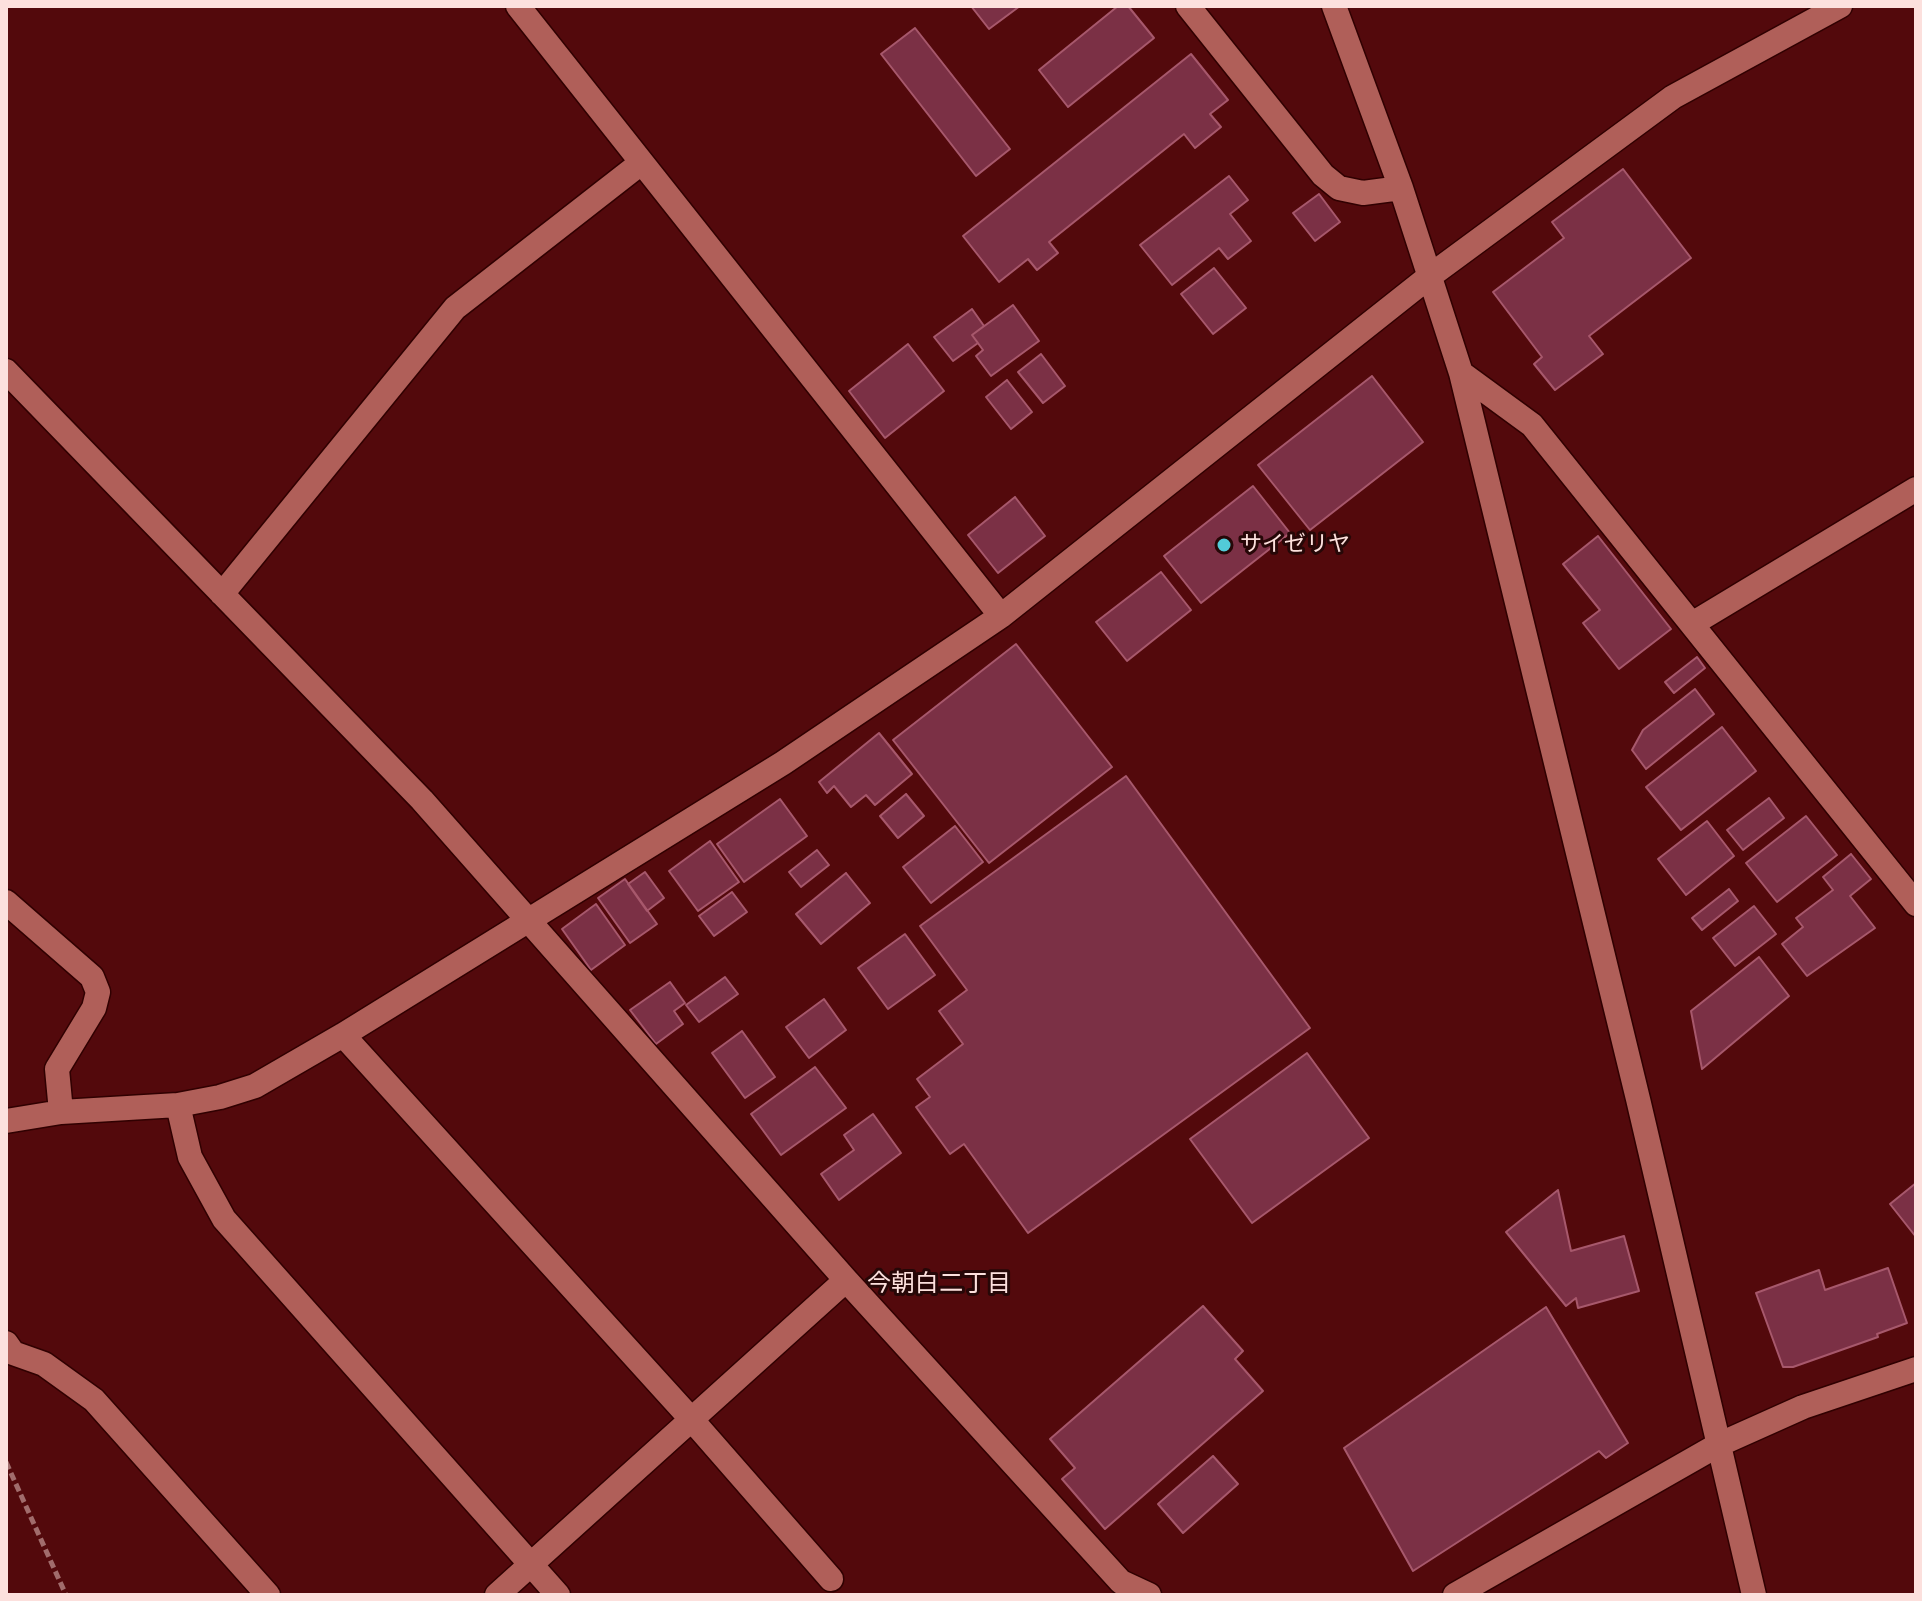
<!DOCTYPE html>
<meta charset="utf-8">
<style>
body{margin:0}
#map{position:relative;width:1922px;height:1601px;overflow:hidden;background:#53090c;font-family:"PT Serif",serif}
canvas{display:block}
.frame{position:absolute;inset:0;border:8px solid #fce0dd;pointer-events:none}
</style>
<div id="map">
<canvas width="1922" height="1601"></canvas>
<div class="frame"></div>
</div>
<script>
const c = document.querySelector('canvas').getContext('2d');
c.lineJoin = 'round';
function fillPath(path, color) { c.fillStyle = color; c.fill(path, 'evenodd'); }
const poly = rows => new Path2D(rows.map(r => 'M' + r).join(''));
function stroke(path, color, width, dash) { c.strokeStyle = color; c.lineWidth = width; c.lineCap = dash ? 'butt' : 'round'; c.setLineDash(dash || []); c.stroke(path); }
function write(font, color, halo, rows, align = 'center') {
  c.font = font + ' "PT Serif","Noto Sans JP",serif'; c.lineWidth = 6; c.setLineDash([]); c.textBaseline = 'middle'; c.strokeStyle = halo; c.fillStyle = color; for (const [text, x, y, turn = 0] of rows) {
    c.save(); c.translate(x, y); c.rotate((+turn || 0) * Math.PI / 180); c.textAlign = isNaN(turn) ? turn : align; if (halo) c.strokeText(text, 0, 0); c.fillText(text, 0, 0); c.restore();
  }
}
const building = poly([
 [971,6,1020,6,989,29,971,6],
 [1118,6,1128,6,1154,38,1068,107,1039,70,1118,6],
 [915,28,1010,149,976,176,881,54,915,28],
 [1191,54,1228,100,1210,114,1221,127,1195,148,1184,134,1049,242,1058,253,1037,270,1028,259,999,282,963,236,1191,54],
 [1623,169,1691,258,1589,336,1603,354,1555,390,1534,364,1542,357,1493,292,1564,238,1552,222,1623,169],
 [1229,176,1248,200,1230,214,1251,241,1228,259,1219,248,1172,285,1140,245,1229,176],
 [1319,194,1340,222,1315,241,1293,213,1319,194],
 [1214,268,1246,308,1213,334,1181,294,1214,268],
 [1013,305,1039,341,991,376,976,356,983,350,972,335,1013,305],
 [972,309,984,326,972,335,978,343,953,361,934,337,972,309],
 [908,344,944,391,885,438,849,391,908,344],
 [1041,354,1065,386,1043,403,1018,372,1041,354],
 [1372,376,1423,442,1310,530,1258,465,1372,376],
 [1007,380,1032,412,1011,429,986,397,1007,380],
 [1253,486,1290,533,1201,603,1164,556,1253,486],
 [1015,497,1045,536,998,573,968,535,1015,497],
 [1598,536,1671,629,1619,669,1583,623,1600,610,1563,564,1598,536],
 [1161,572,1191,610,1127,661,1096,622,1161,572],
 [1016,644,1112,767,989,863,893,740,1016,644],
 [1697,657,1705,668,1674,693,1665,682,1697,657],
 [1695,689,1714,714,1646,769,1632,750,1643,730,1695,689],
 [1722,727,1756,771,1681,830,1646,787,1722,727],
 [879,733,912,774,875,805,866,795,851,807,834,786,827,793,819,782,879,733],
 [1126,776,1310,1028,1028,1233,964,1144,950,1154,916,1107,930,1097,917,1079,963,1044,939,1011,967,990,920,926,1126,776],
 [906,794,924,816,898,838,880,816,906,794],
 [1769,798,1784,818,1743,850,1727,830,1769,798],
 [780,799,807,836,744,882,717,844,780,799],
 [1806,816,1837,855,1777,902,1746,863,1806,816],
 [1707,821,1734,856,1686,895,1658,859,1707,821],
 [955,826,983,862,931,903,903,867,955,826],
 [710,841,739,882,698,911,669,871,710,841],
 [817,850,829,865,801,887,789,872,817,850],
 [1851,854,1871,879,1850,896,1875,928,1807,976,1782,944,1803,927,1796,918,1833,890,1823,877,1851,854],
 [645,872,664,898,647,911,628,884,645,872],
 [846,873,870,903,821,944,796,914,846,873],
 [625,879,657,924,630,943,598,898,625,879],
 [1729,889,1738,901,1702,930,1692,918,1729,889],
 [732,892,747,912,714,936,699,916,732,892],
 [596,904,625,945,591,970,562,929,596,904],
 [1754,906,1776,934,1735,966,1713,938,1754,906],
 [905,934,935,975,888,1009,858,968,905,934],
 [1759,957,1789,996,1702,1069,1691,1011,1759,957],
 [725,977,738,994,699,1022,686,1005,725,977],
 [670,982,685,1003,674,1011,683,1024,656,1044,630,1010,670,982],
 [824,999,846,1030,809,1058,786,1027,824,999],
 [742,1031,775,1077,745,1098,712,1053,742,1031],
 [1307,1053,1369,1138,1252,1223,1190,1139,1307,1053],
 [815,1067,846,1108,781,1155,751,1114,815,1067],
 [873,1114,901,1153,839,1200,821,1174,854,1150,844,1135,873,1114],
 [1916,1183,1916,1237,1890,1204,1916,1183],
 [1558,1190,1571,1251,1624,1236,1639,1291,1578,1308,1576,1298,1566,1306,1506,1232,1558,1190],
 [1888,1268,1907,1323,1877,1334,1878,1337,1793,1367,1783,1367,1756,1293,1819,1270,1825,1290,1888,1268],
 [1203,1306,1243,1351,1235,1359,1263,1391,1105,1529,1062,1479,1075,1468,1050,1439,1203,1306],
 [1546,1307,1628,1443,1606,1458,1599,1451,1413,1571,1344,1448,1546,1307],
 [1213,1456,1238,1484,1183,1533,1158,1504,1213,1456]
]);
const path = poly([
 [6,1462,66,1595]
]);
const minor = poly([
 [518,6,1001,616],
 [1188,6,1323,175,1339,188,1363,193,1401,188],
 [1334,6,1401,188,1461,373,1638,1099,1754,1595],
 [6,371,422,800,846,1280,1121,1582,1149,1595],
 [1461,373,1532,425,1916,904],
 [222,594,455,308,641,163],
 [1692,624,1916,489],
 [6,902,92,977,98,992,94,1008,57,1069,61,1112],
 [343,1035,692,1420,831,1579],
 [178,1105,190,1157,224,1219,558,1595],
 [6,1121,61,1112,178,1105,220,1097,255,1086,343,1035,783,763,1001,616,1430,276,1673,97,1840,6],
 [6,1343,13,1353,44,1364,94,1400,268,1595],
 [497,1595,846,1280],
 [1455,1595,1718,1445,1803,1407,1916,1369]
]);
const markers = [
 [1224,545,8,"#52cbd8"]
];
const poiNames = [
 ["サイゼリヤ",1240,545]
];
const neighbourhoodNames = [
 ["今朝白二丁目",939,1284]
];
fillPath(building, '#7b3045');
stroke(building, '#a7586c', 2);
stroke(minor, '#300001', 27);
stroke(path, '#a16c6c', 5, [8, 4]);
stroke(minor, '#b05f59', 24);
for (const [x, y, r, color] of markers) { const dot = new Path2D(); dot.arc(x, y, r, 0, 2 * Math.PI); c.fillStyle = color; c.fill(dot); stroke(dot, '#260707', 3); }
write('22px', '#fce0dd', '#260707', poiNames, 'left');
write('24px', '#fce0dd', '#260707', neighbourhoodNames);
</script>
